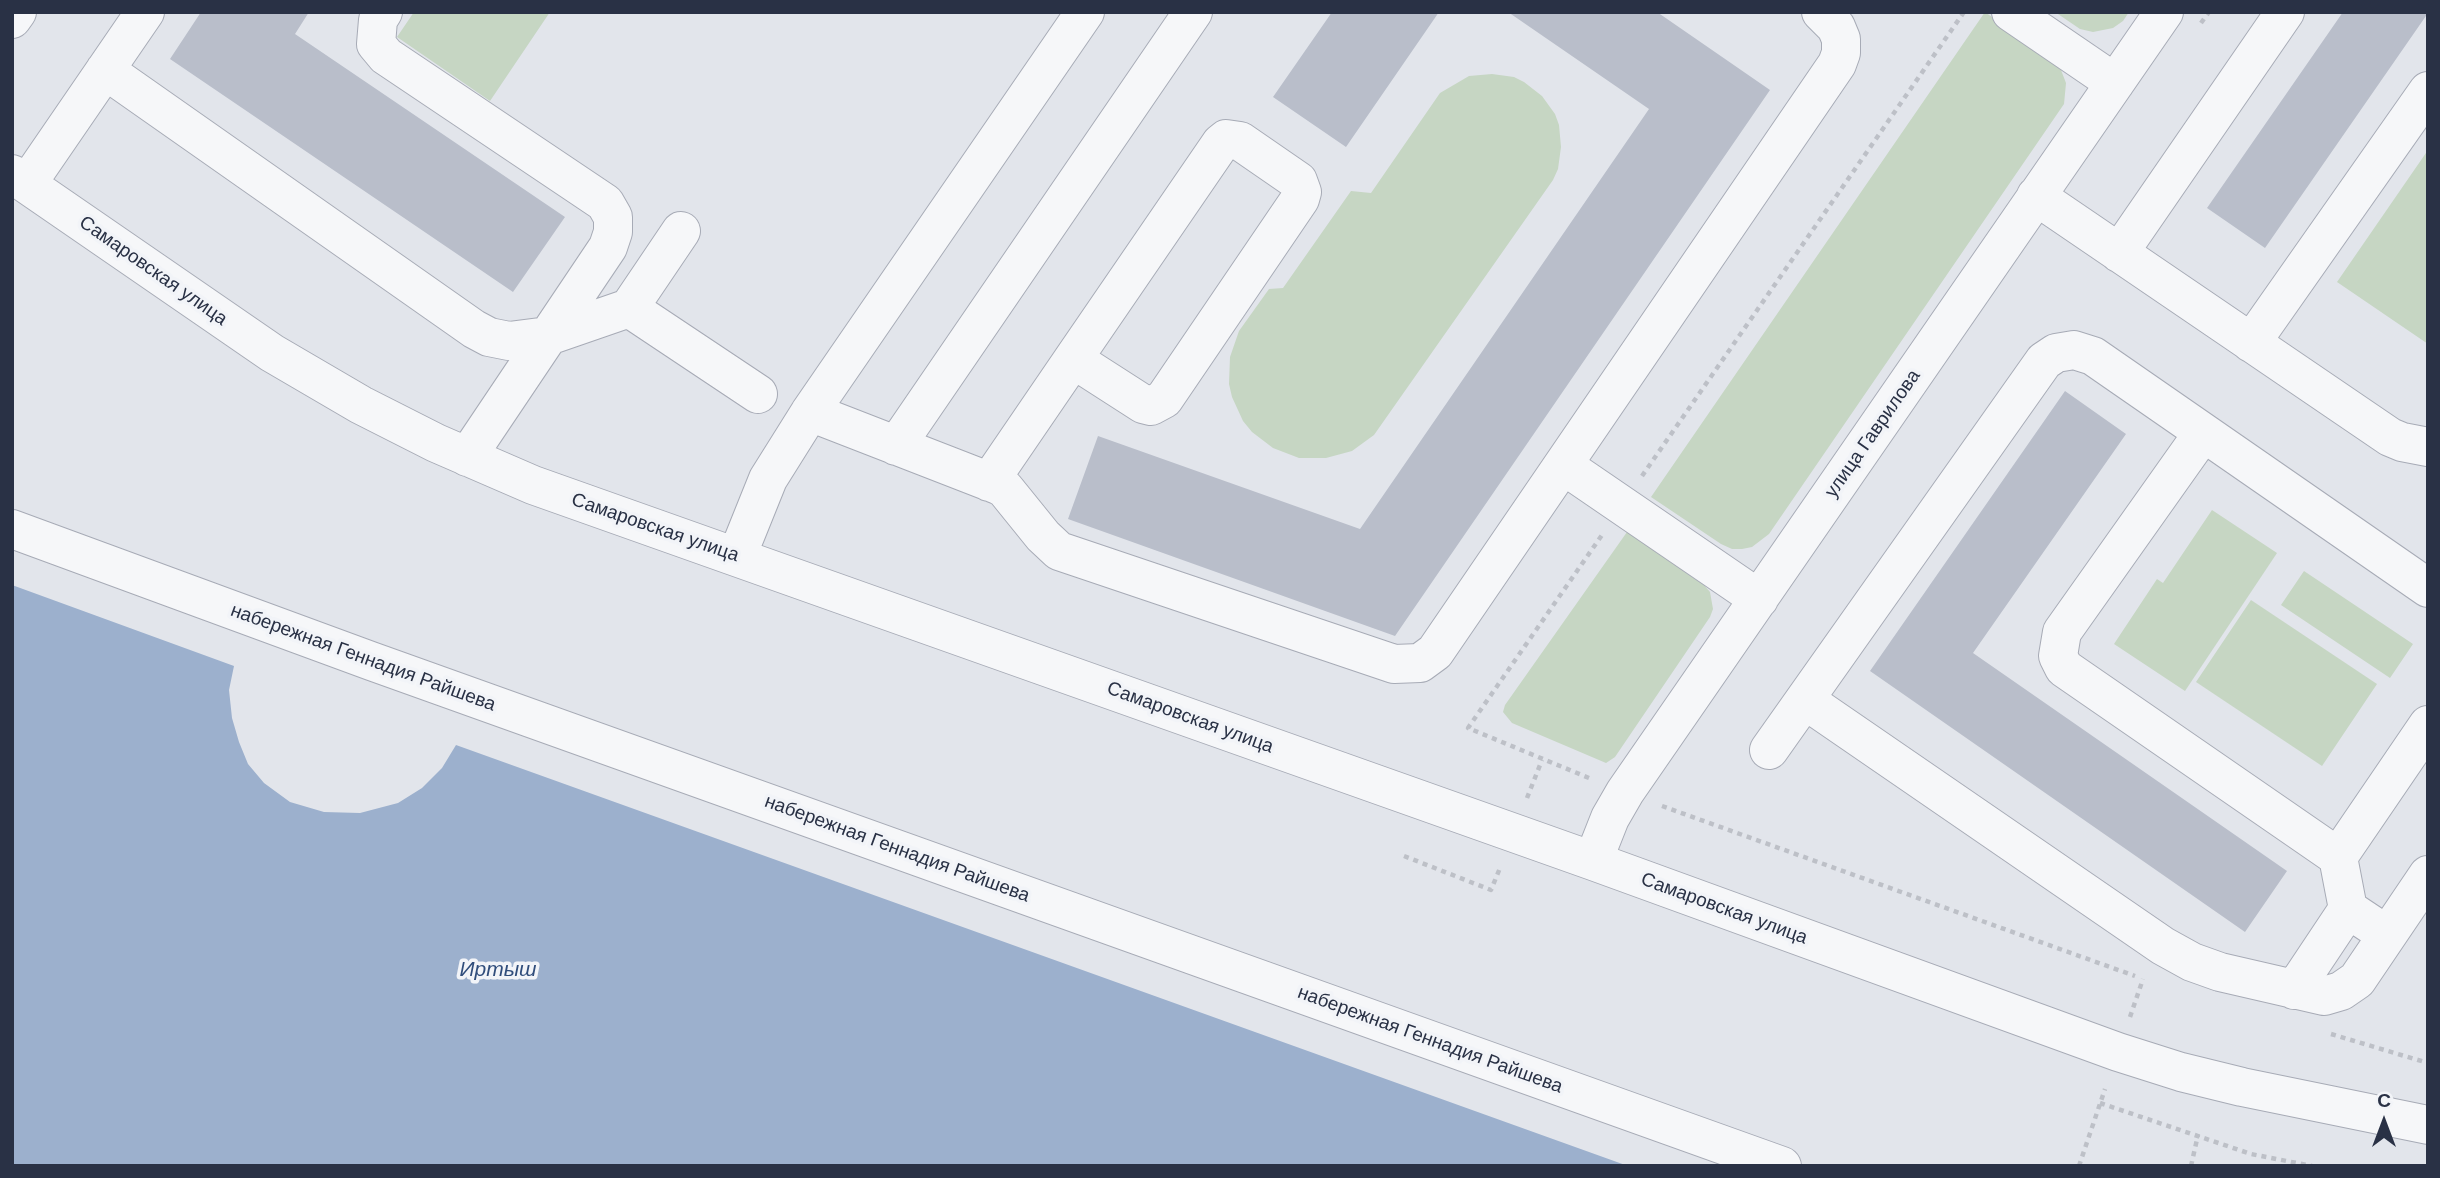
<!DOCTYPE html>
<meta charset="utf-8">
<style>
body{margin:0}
#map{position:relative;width:2440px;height:1178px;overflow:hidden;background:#e2e5eb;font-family:Helvetica,sans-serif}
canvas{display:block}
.frame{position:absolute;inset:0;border:14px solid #293145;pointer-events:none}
.north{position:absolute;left:2349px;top:1087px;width:70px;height:70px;-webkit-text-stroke:5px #f2f4f8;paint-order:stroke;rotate:0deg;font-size:19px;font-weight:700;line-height:28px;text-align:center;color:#293145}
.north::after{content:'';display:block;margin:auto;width:24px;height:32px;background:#293145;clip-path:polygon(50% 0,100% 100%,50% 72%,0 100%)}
</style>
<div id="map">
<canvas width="2440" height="1178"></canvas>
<div class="frame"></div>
<div class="north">С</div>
</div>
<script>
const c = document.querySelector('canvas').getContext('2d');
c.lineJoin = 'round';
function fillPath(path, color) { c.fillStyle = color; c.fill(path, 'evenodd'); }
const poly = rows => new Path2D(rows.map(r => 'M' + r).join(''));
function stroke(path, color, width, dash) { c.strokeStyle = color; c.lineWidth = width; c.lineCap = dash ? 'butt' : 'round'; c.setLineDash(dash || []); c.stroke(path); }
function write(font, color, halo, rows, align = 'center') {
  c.font = font + ' Helvetica,sans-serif'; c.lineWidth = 7; c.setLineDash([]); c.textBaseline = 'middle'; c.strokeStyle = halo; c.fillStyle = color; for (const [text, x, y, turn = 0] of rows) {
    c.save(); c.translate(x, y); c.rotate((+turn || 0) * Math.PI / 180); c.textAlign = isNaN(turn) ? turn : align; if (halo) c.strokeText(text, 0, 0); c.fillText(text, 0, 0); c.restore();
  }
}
const green = poly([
 [414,12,550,12,490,101,397,37],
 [1985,12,2054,62,2061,70,2066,83,2064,104,1769,534,1752,547,1742,549,1732,549,1721,544,1651,497],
 [2055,12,2129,12,2123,21,2113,28,2093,32,2080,29],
 [1492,74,1514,77,1524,82,1542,96,1555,114,1559,125,1561,147,1558,169,1553,180,1374,435,1352,451,1326,458,1299,458,1273,448,1252,432,1243,421,1232,397,1229,384,1230,357,1239,331,1269,289,1283,288,1351,191,1371,193,1440,93,1469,76],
 [2428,150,2428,344,2337,282],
 [2212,510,2277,553,2185,691,2114,644,2157,579,2163,583],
 [1627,532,1704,585,1710,592,1713,609,1710,617,1615,757,1606,763,1512,723,1503,712,1505,705],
 [2304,571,2413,644,2390,678,2281,605],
 [2251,600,2377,684,2322,766,2196,682]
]);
const water = poly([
 [12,585,234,666,229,690,232,718,239,742,248,764,264,783,290,802,324,812,360,813,398,803,422,788,442,768,456,745,1628,1166,12,1166]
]);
const building = poly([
 [201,12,309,12,295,34,565,217,513,292,170,59],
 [1332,12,1439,12,1346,147,1273,97],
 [1508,12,1657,12,1770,90,1395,636,1068,519,1098,436,1360,529,1649,109],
 [2343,12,2428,13,2265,248,2207,208],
 [2065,391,2126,434,1973,653,2287,871,2245,932,1870,671]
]);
const path = poly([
 [2201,23,2209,12],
 [1642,476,1964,12],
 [1589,778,1468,728,1602,535],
 [1527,798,1542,760],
 [1662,806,2135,976],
 [1404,856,1491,890,1500,868],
 [2130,1017,2143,979],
 [2331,1034,2428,1063],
 [2100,1103,2251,1154,2312,1166],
 [2079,1166,2105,1089],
 [2191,1166,2198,1135]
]);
const minor = poly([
 [383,12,378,20,376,44,386,56,605,203,613,217,613,232,608,247,467,457],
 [2011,12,2115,83],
 [12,19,17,12],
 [105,70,474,329,489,337,509,341,548,336,629,308,681,231],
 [12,174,272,353,361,405,436,443,533,485,1593,861,2118,1052,2181,1072,2242,1087,2428,1125],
 [27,184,145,12],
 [2036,196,2390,437,2402,442,2428,447],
 [2119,253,2285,12],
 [629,308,758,394],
 [2251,343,2428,91],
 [810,412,998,485,1005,489,1043,536,1059,551,1394,664,1420,663,1435,652,1837,64,1841,53,1841,39,1836,27,1821,12],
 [2203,433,2062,632,2058,656,2064,668,2338,857,2428,725],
 [896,446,1193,12],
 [1563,465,1759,599],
 [989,482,1073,359,1221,143,1226,139,1240,141,1298,181,1302,192,1300,199,1164,399,1151,406,1143,404,1073,359],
 [12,529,371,661,1782,1166],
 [737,556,768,479,810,412,1085,12],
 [1805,700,2163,946,2192,962,2220,972,2324,996,2341,991,2357,980,2428,875],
 [1769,750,2044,361,2056,353,2074,350,2093,356,2428,588],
 [2338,857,2348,909,2387,935],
 [1593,861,1610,818,1625,792,2164,12],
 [2294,990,2348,909]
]);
const streetNames = [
 ["Самаровская улица",153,271,35],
 ["улица Гаврилова",1873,434,-55],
 ["Самаровская улица",655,528,19],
 ["набережная Геннадия Райшева",363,658,20],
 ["Самаровская улица",1190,718,20],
 ["набережная Геннадия Райшева",897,849,20],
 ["Самаровская улица",1724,909,20],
 ["набережная Геннадия Райшева",1430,1040,20]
];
const waterNames = [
 ["Иртыш",498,970]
];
fillPath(green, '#c6d6c3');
fillPath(water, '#9cb0cd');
fillPath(building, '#b9beca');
stroke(minor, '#a7abb6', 40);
stroke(path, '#bdc0c7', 4.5, [5, 5]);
stroke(minor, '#f6f7f9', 38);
write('19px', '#293145', '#f2f4f8', streetNames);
write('italic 21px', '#304d7b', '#f2f4f8', waterNames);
</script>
